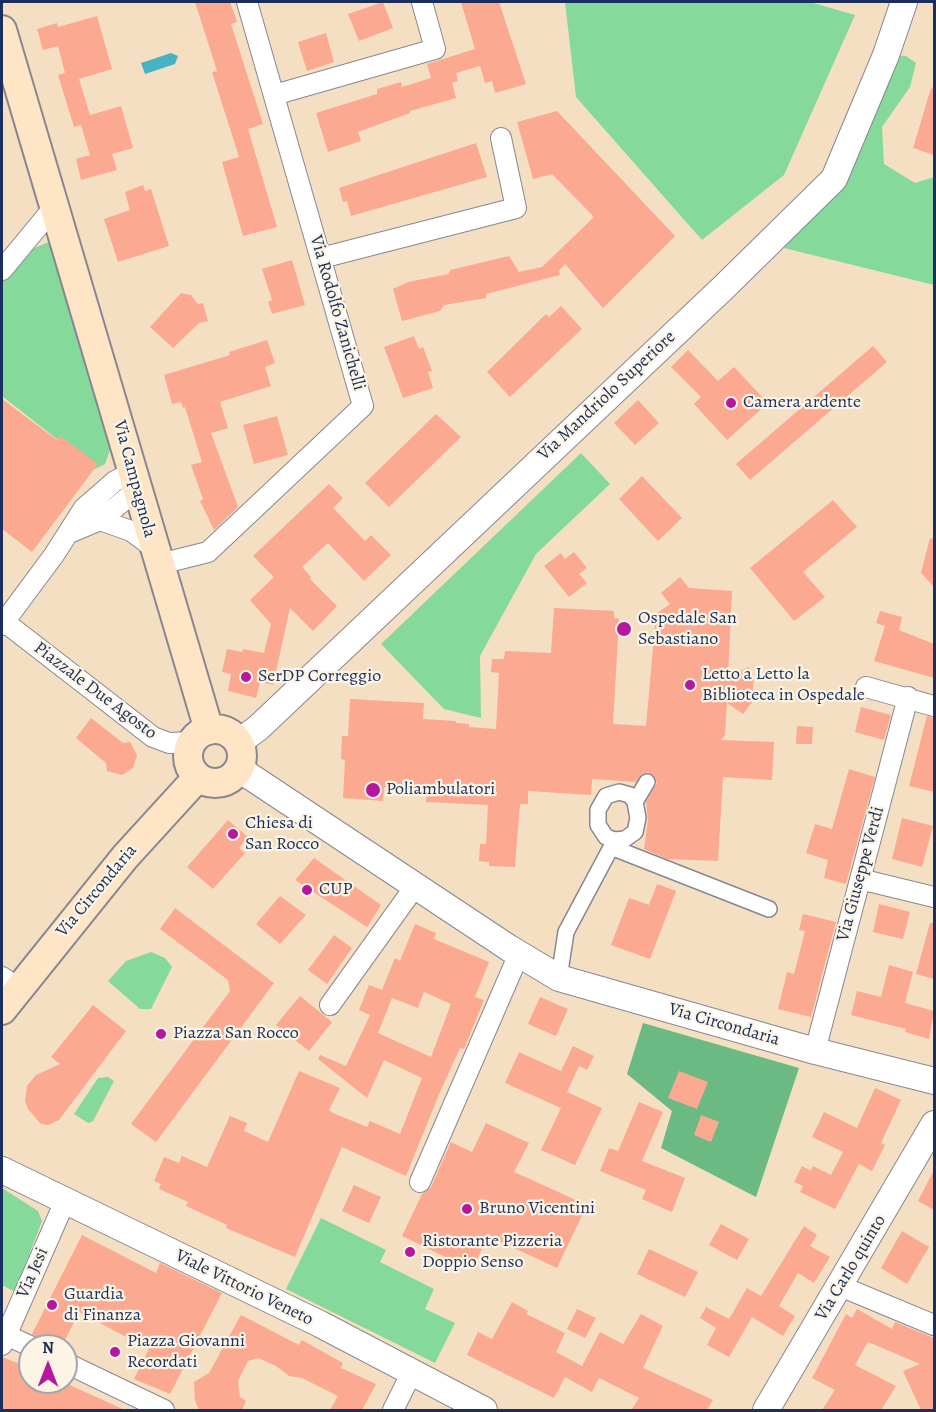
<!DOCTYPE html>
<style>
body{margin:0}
#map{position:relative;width:936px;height:1412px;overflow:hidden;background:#f5dfc2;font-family:Alegreya,serif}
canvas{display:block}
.frame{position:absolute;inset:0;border:3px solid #1b2f5e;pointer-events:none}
.north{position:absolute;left:18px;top:1334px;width:60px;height:60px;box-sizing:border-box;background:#fcf5e5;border:2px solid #a2a6af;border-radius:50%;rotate:0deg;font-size:16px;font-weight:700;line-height:24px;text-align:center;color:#1b2f5e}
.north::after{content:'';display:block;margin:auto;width:21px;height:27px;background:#b5179e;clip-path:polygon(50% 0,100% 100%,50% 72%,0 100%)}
</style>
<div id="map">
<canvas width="936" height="1412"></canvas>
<div class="frame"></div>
<div class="north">N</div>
</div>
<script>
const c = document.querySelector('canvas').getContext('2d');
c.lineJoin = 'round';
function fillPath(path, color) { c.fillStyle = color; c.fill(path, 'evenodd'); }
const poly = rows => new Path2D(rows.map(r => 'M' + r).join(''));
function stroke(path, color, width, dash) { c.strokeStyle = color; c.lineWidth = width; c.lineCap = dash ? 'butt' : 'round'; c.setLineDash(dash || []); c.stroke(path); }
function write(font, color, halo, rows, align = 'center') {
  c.font = font + ' Alegreya,serif'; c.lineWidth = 4.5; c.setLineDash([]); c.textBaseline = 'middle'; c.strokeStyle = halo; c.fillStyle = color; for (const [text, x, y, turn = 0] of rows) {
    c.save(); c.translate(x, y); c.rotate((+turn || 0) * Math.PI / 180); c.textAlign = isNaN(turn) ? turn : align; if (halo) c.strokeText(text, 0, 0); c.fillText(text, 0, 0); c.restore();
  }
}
const green = poly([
 [565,2,810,2,855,15,784,175,702,240,576,97],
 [892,55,906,56,916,63,910,87,882,127,884,164,915,183,934,177,934,285,784,248,843,182],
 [51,241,109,428,110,450,105,464,95,469,2,396,2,280,30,250],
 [581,453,610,484,536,554,480,656,481,718,444,709,381,644],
 [151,952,165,958,172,967,151,1009,140,1009,108,981,126,961],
 [108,1077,114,1081,93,1121,88,1123,74,1114,98,1078],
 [2,1188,38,1211,42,1221,15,1292,2,1285],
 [321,1218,386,1250,380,1262,434,1289,425,1309,455,1323,435,1363,286,1289]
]);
const forest = poly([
 [643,1023,799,1068,756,1197,661,1148,672,1111,627,1074]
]);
const water = poly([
 [171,53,178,56,175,64,145,74,141,63]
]);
const building = poly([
 [195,2,230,2,237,22,231,24,263,124,248,129,277,227,243,236,222,162,239,157,212,72,217,71],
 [383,2,393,28,359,41,348,14],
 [461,2,499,2,526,84,495,93,492,81,485,83,480,66,456,73,458,81,452,83,456,98,410,111,410,113,358,132,361,141,328,152,316,113,377,94,377,89,401,82,402,87,431,78,427,64,475,49],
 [97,16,112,69,79,79,90,115,121,106,133,148,112,154,117,170,81,180,76,159,90,155,81,125,74,127,58,75,65,73,58,46,43,50,37,29,57,23,58,27],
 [326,33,334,62,307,71,298,42],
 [931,88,934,89,934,155,913,148],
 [557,111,675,236,603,308,565,264,559,271,560,275,486,294,486,298,444,305,440,311,402,321,393,289,408,282,449,274,450,270,509,256,519,272,542,267,594,217,552,174,533,179,517,122],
 [476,143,487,177,351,216,347,201,343,202,339,188],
 [143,185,145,191,151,189,169,246,118,262,104,219,130,210,125,192],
 [292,260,305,305,272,314,268,302,272,300,262,269],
 [181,293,191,295,198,304,203,303,208,321,199,323,173,348,150,327],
 [561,306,582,329,510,397,487,372,546,314,549,317],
 [414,336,419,349,423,347,432,371,428,372,433,388,403,398,384,347],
 [267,340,275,363,265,367,271,386,220,402,228,428,211,433,238,507,214,530,200,501,203,499,191,465,202,462,185,407,183,408,181,402,172,404,164,375,230,355,229,352],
 [873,346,887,362,750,480,736,464],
 [688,350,718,381,734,367,768,403,727,440,694,404,701,397,671,367],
 [2,399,57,440,60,436,98,464,32,552,2,529],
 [638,400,659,423,635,445,614,423],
 [436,414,461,437,389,507,365,483],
 [277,416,288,455,254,464,243,425],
 [642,476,682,518,658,541,619,499],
 [329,484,343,498,333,508,365,541,371,535,391,555,364,581,328,543,302,567,311,577,310,579,337,606,313,631,290,608,273,685,260,682,256,698,228,691,231,674,222,672,227,649,242,652,243,649,264,653,271,624,250,600,274,577,253,556],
 [833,500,857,527,803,572,825,597,794,621,750,568],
 [930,538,934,539,934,587,921,573],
 [574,552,587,568,579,574,587,583,569,597,544,566,561,553,565,559],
 [680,577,689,588,732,591,728,677,749,667,754,678,752,702,743,714,727,703,725,735,721,740,774,742,772,780,723,777,718,861,667,859,644,849,648,820,646,802,657,783,655,777,648,772,642,774,636,782,592,779,591,795,528,791,528,804,520,804,515,867,489,866,489,862,479,861,480,844,486,844,488,805,426,802,427,789,384,787,383,801,343,798,345,760,341,759,342,736,348,736,350,699,424,703,423,719,456,721,456,723,469,724,469,727,496,729,499,673,491,672,492,659,504,659,505,651,551,653,554,608,614,611,614,618,619,619,613,724,646,726,656,614,670,604,661,593],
 [880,611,902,617,899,630,934,644,934,678,874,661,885,626,876,623],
 [861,707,891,715,884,740,855,732],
 [927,716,934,718,934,792,909,786],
 [91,718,123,743,130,742,137,755,133,768,122,775,107,771,106,763,76,738],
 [797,726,813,727,812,744,796,744],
 [849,769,875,777,846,884,824,878,828,860,806,853,815,824,832,829],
 [902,818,933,826,922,867,892,859],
 [228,820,248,837,239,848,245,853,213,889,187,867],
 [314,858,381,905,367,927,295,880],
 [657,884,676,891,650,959,611,945,629,898,649,905],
 [280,896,306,915,280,944,256,924],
 [879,904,910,912,903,939,873,932],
 [175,908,274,983,156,1142,131,1124,230,991,228,980,160,929],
 [803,914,836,922,811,1017,778,1009,787,972,794,974,805,931,799,930],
 [930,923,934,923,934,979,916,974],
 [415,924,436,933,434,939,489,962,475,997,484,1000,464,1049,460,1048,440,1092,406,1176,342,1147,295,1257,226,1228,227,1225,186,1206,188,1202,159,1189,161,1184,154,1181,164,1157,179,1163,182,1156,207,1167,230,1116,247,1123,244,1131,268,1142,299,1071,340,1088,329,1110,333,1113,367,1127,370,1121,400,1134,422,1078,384,1060,367,1098,318,1059,320,1055,346,1066,370,1015,359,1010,369,985,382,990,395,958,400,961],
 [424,992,451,1004,431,1057,378,1033,392,998,418,1008],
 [334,935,352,948,327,984,308,970],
 [889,965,913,972,905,1003,934,1011,929,1039,905,1032,906,1029,851,1015,857,991,881,997],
 [300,996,332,1022,309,1051,276,1025],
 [540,997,568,1009,556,1036,528,1024],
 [93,1005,126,1031,59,1120,48,1125,41,1124,28,1109,25,1101,27,1086,36,1075,60,1064,51,1057],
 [573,1046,594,1056,587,1070,579,1066,567,1092,602,1108,575,1165,541,1150,561,1108,505,1083,519,1052,561,1071],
 [679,1071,708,1082,697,1109,668,1098],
 [875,1088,901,1100,881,1143,885,1145,872,1171,859,1164,835,1209,800,1192,803,1186,794,1182,802,1166,811,1171,813,1166,831,1175,843,1152,812,1137,824,1112,857,1128],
 [639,1102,663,1112,642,1161,685,1178,672,1212,642,1199,646,1190,600,1171,609,1148,618,1151],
 [701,1115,719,1122,711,1142,694,1135],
 [486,1123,529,1143,514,1172,587,1205,557,1268,488,1236,472,1270,402,1236,422,1194,431,1187,451,1142,472,1152],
 [934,1170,934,1210,918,1201],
 [354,1185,381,1197,369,1223,342,1211],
 [721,1224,749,1239,737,1260,709,1245],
 [804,1226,817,1235,810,1246,830,1257,814,1283,798,1273,779,1306,795,1316,783,1336,752,1317,729,1357,707,1345,716,1328,700,1318,706,1307,729,1319,747,1288,761,1296],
 [902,1231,929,1247,907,1284,881,1268],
 [82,1235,156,1273,160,1263,222,1293,170,1394,134,1379,149,1349,79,1312,62,1346,49,1346,32,1334],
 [649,1249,698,1272,685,1297,637,1274],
 [512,1302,528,1311,526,1314,565,1333,556,1352,582,1366,600,1332,623,1344,641,1314,663,1326,643,1368,713,1400,707,1410,631,1410,639,1398,599,1378,592,1392,565,1377,554,1398,467,1355,478,1332,492,1339],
 [577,1309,596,1318,585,1338,567,1329],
 [857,1309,892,1329,895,1322,934,1338,934,1410,921,1410,903,1371,920,1364,868,1342,855,1365,896,1386,881,1410,822,1410,835,1390,812,1378,846,1314,852,1318],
 [241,1315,299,1345,302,1340,343,1363,341,1368,376,1384,362,1410,330,1410,338,1396,302,1378,289,1376,276,1366,258,1358,248,1361,238,1381,240,1397,246,1401,242,1410,199,1410,195,1400,194,1382,209,1373],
 [2,1357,30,1368,30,1382,63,1382,125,1410,2,1410]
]);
const pedestrian = poly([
 [615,840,606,837,598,825,598,810,606,796,619,792,630,795,635,802],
 [611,847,769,909],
 [559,978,566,932,615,840,625,839,635,832,638,818,635,802,647,782]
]);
const minor = poly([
 [274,95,435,49,422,2],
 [321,258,516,208,501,138],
 [2,270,55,206],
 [100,520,138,489],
 [69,533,100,520,131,531,154,548],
 [160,564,208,552,363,406,247,2],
 [2,620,153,737,169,743,192,742],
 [2,625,54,555,84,508,115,481,133,472],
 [866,687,934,706],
 [864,880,934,897],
 [2,977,19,989],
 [330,1005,416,885],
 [815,1051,908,697],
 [420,1182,519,954],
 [840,1286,934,1325],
 [6,1335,30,1346],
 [2,1345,65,1201],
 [66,1363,164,1410],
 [393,1410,412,1372]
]);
const tertiary = poly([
 [239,742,258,728,723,288,834,179,886,55,904,2],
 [239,769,509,948,559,978,815,1051,934,1081],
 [2,1170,320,1324,484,1410],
 [766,1410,934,1124]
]);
const secondary = poly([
 [2,30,209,730],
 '188 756a27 27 0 1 1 54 0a27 27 0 1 1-54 0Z',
 [2,1010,125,857,198,777]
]);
const markers = [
 [731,403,6,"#b5179e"],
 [624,629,8,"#b5179e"],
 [246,677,6,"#b5179e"],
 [690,685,6,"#b5179e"],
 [373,790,8,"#b5179e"],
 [233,834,6,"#b5179e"],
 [307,890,6,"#b5179e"],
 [161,1034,6,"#b5179e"],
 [467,1209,6,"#b5179e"],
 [410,1252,6,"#b5179e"],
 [52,1305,6,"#b5179e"],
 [115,1352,6,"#b5179e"]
];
const streetNames = [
 ["Via Rodolfo Zanichelli",337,313,74],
 ["Via Mandriolo Superiore",607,396,-43],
 ["Via Campagnola",134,479,75],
 ["Piazzale Due Agosto",95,691,37],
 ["Via Giuseppe Verdi",861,874,-75],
 ["Via Circondaria",97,891,-50],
 ["Via Circondaria",724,1025,16],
 ["Via Carlo quinto",851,1268,-59],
 ["Via Jesi",33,1273,-66],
 ["Viale Vittorio Veneto",244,1288,26]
];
const poiNames = [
 ["Camera ardente",743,403],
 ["Ospedale San",638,619],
 ["Sebastiano",638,640],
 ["Letto a Letto la",702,675],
 ["Biblioteca in Ospedale",702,696],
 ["SerDP Correggio",258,677],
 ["Poliambulatori",386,790],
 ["Chiesa di",245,824],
 ["San Rocco",245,845],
 ["CUP",319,890],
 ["Piazza San Rocco",173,1034],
 ["Bruno Vicentini",479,1209],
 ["Ristorante Pizzeria",422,1242],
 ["Doppio Senso",422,1263],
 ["Guardia",64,1295],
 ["di Finanza",64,1316],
 ["Piazza Giovanni",127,1342],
 ["Recordati",127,1363]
];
fillPath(green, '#84d99b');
fillPath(forest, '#6bb983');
fillPath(water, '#47b2c4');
fillPath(building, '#fba991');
stroke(pedestrian, '#888790', 18);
stroke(minor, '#888790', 22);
stroke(tertiary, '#888790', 28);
stroke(secondary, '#888790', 32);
stroke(pedestrian, '#fff', 15);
stroke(minor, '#fff', 20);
stroke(tertiary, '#fff', 26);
stroke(secondary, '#fde5c5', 28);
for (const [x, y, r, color] of markers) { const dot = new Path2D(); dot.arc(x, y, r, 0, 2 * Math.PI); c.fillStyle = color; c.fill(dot); stroke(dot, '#fcf5e5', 2); }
write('18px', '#1b2f5e', '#fcf5e5', streetNames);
write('18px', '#1b2f5e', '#fcf5e5', poiNames, 'left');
</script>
